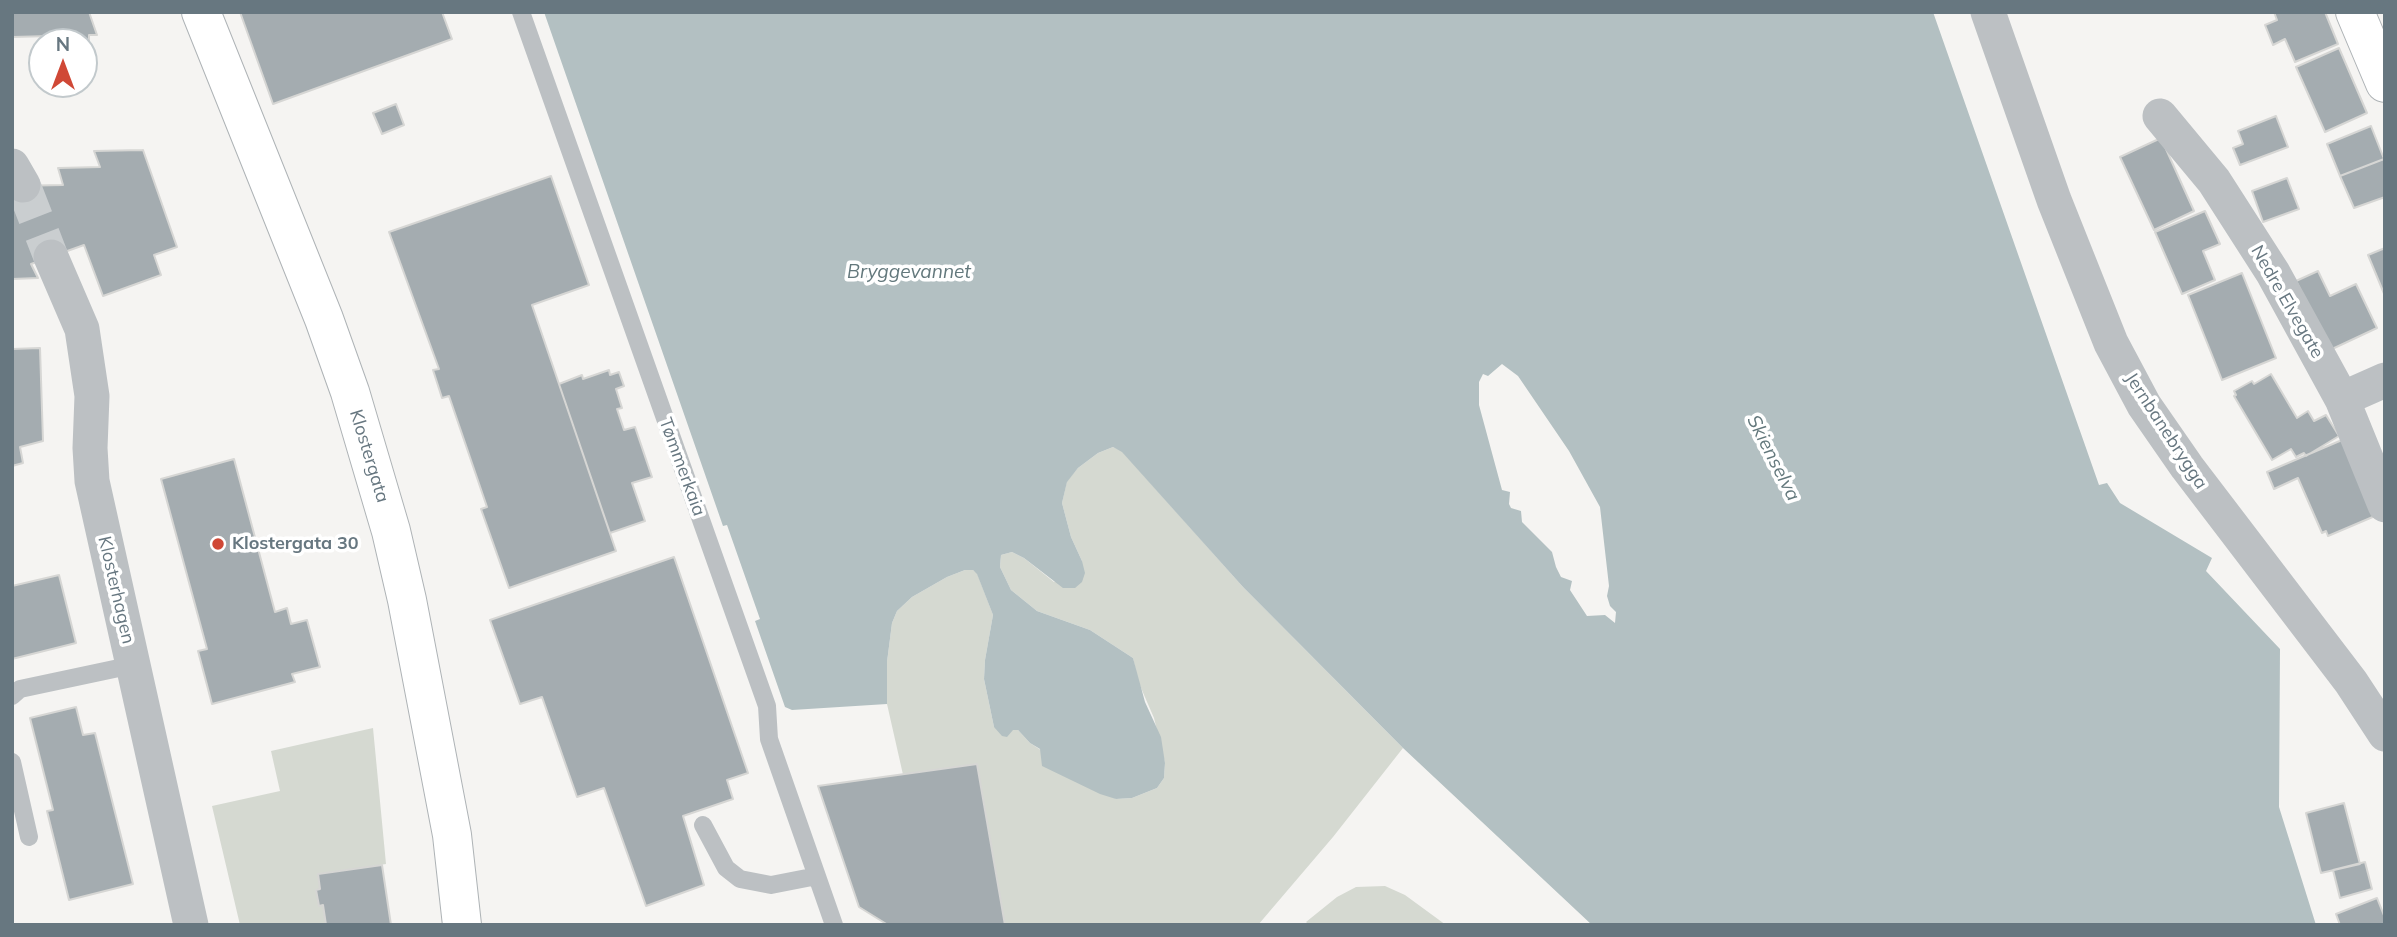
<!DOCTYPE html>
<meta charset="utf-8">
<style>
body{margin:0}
#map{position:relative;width:2397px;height:937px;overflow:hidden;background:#f5f4f2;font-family:Mulish,sans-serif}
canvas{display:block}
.frame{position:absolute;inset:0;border:14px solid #677780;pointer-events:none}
.north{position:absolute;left:28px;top:28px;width:70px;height:70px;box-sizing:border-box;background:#fff;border:2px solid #c2c9cc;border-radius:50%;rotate:0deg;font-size:19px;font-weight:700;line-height:28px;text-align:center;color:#677780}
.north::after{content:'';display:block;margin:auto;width:24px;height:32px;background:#d04836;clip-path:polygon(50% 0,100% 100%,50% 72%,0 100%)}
</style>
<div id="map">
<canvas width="2397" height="937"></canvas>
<div class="frame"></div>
<div class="north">N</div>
</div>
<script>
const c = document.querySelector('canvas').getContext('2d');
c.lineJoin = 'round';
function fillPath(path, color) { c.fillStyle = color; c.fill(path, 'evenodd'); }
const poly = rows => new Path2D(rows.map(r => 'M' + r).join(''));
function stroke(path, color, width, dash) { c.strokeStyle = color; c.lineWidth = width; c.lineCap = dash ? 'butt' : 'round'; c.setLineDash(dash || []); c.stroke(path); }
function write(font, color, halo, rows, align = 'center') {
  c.font = font + ' Mulish,sans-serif'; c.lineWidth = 7; c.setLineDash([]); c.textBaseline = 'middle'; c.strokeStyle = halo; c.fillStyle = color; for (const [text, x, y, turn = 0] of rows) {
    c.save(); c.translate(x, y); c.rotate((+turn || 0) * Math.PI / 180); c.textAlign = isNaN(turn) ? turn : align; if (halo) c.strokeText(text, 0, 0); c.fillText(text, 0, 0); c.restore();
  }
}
const green = poly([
 [1113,447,1122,451,1243,587,1403,748,1333,837,1258,925,956,925,916,832,887,704,887,662,892,623,897,611,912,597,947,577,965,570,973,570,977,573,993,615,985,660,984,679,994,727,1018,730,1030,743,1116,799,1132,798,1157,788,1164,778,1165,763,1154,718,1138,681,1133,658,1090,630,1037,611,1011,590,1000,567,1001,555,1012,552,1024,558,1054,582,1082,561,1071,537,1062,503,1067,481,1078,468,1098,453],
 [373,728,386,864,319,874,320,889,316,891,319,905,323,905,326,925,240,925,212,806,280,791,271,751],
 [1385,886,1405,895,1446,925,1309,925,1306,922,1337,897,1356,887]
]);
const water = poly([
 [544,12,1933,12,2099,485,2107,483,2120,503,2212,558,2206,571,2280,649,2279,807,2316,925,1592,925,1403,748,1243,587,1122,452,1113,447,1098,453,1078,468,1067,482,1062,503,1071,537,1082,561,1085,573,1082,582,1075,588,1063,588,1024,558,1012,552,1001,555,1000,567,1011,590,1037,611,1090,630,1133,658,1145,702,1161,737,1165,763,1164,778,1157,788,1132,798,1116,799,1100,794,1042,766,1040,749,1030,743,1018,730,1013,730,1007,737,1002,736,994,727,984,679,985,660,993,615,977,574,973,570,965,570,947,577,912,597,897,611,892,623,887,662,887,704,792,710,785,707,755,621,760,619,727,525,723,526],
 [1502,364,1518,376,1569,451,1600,507,1609,586,1607,596,1610,606,1616,612,1615,623,1605,615,1587,616,1570,590,1572,581,1561,577,1556,567,1552,552,1522,522,1521,511,1511,508,1509,504,1510,492,1502,490,1479,405,1479,382,1483,374,1488,376]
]);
const building = poly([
 [12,12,89,12,97,35,89,35,89,49,84,49,84,42,52,42,51,36,12,37,12,12],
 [240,12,442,12,452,39,273,104,240,12],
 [2274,12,2325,12,2338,44,2295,62,2285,39,2273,45,2265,25,2277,20,2274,12],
 [2339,48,2367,113,2325,132,2296,67,2339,48],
 [396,104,404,125,382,134,373,113,396,104],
 [2276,116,2288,147,2240,165,2233,148,2243,144,2238,131,2276,116],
 [2371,126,2384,159,2340,176,2327,144,2371,126],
 [2161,138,2194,211,2154,230,2120,157,2161,138],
 [143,150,177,247,154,255,161,275,103,296,84,245,31,264,38,278,12,279,12,186,63,185,58,168,100,167,94,151,143,150],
 [2384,159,2385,197,2354,208,2340,176,2384,159],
 [551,176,589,285,532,305,616,551,509,588,481,509,487,507,449,396,442,398,433,370,439,369,389,232,551,176],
 [2287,178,2299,209,2263,222,2252,191,2287,178],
 [2205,211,2220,244,2203,251,2215,280,2182,294,2155,232,2205,211],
 [2385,248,2385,296,2368,255,2385,248],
 [2318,271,2330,296,2356,284,2377,328,2330,350,2296,281,2318,271],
 [2242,273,2276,358,2222,380,2188,295,2242,273],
 [40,348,43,441,20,447,23,463,12,466,12,349,40,348],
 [609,370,610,375,619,372,624,386,616,389,622,408,617,409,624,430,635,427,652,477,632,483,645,521,610,533,559,384,582,375,583,379,609,370],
 [2271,374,2297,418,2308,411,2314,421,2326,415,2339,436,2306,456,2304,453,2296,457,2291,449,2272,460,2234,396,2236,395,2234,391,2252,381,2254,384,2271,374],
 [2342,440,2375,516,2328,536,2326,531,2322,533,2298,478,2274,489,2267,472,2342,440],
 [234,459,275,612,287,608,291,624,307,620,320,667,292,674,295,682,212,704,198,651,207,649,161,479,234,459],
 [674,557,748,773,727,780,733,799,683,816,704,885,646,906,604,788,577,797,542,697,520,704,490,620,674,557],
 [59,575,76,643,12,659,12,586,59,575],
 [76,707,83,735,95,733,133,884,69,900,47,811,53,810,30,718,76,707],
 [977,764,1005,925,888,925,859,907,818,786,977,764],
 [2344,803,2360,864,2321,873,2306,813,2344,803],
 [2365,862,2372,889,2340,898,2333,870,2365,862],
 [382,865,391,925,326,925,323,905,319,906,316,890,320,889,318,874,382,865],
 [2377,898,2385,918,2385,925,2340,925,2336,914,2377,898]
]);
const streetTunnel = poly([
 [23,185,51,257]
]);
const lane = poly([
 [521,12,767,706,769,739,834,925],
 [12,696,20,689,133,665],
 [12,762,29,837],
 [703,825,726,868,740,879,771,885,817,876]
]);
const street = poly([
 [1988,12,2054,200,2111,343,2144,405,2187,467,2351,682,2385,734],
 [2160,116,2214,181,2273,273,2342,399,2385,505],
 [12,166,23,185],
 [51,257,82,329,92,396,90,448,92,481,191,925],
 [2342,399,2385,380]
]);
const primary = poly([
 [201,12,324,319,350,392,391,531,407,600,452,835,462,925],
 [2355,12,2385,83]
]);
const markers = [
 [218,544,7,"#d04836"]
];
const streetNames = [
 ["Nedre Elvegate",2287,302,60],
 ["Jernbanebrygga",2166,431,57],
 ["Klostergata",369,456,73],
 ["Tømmerkaia",682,467,70],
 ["Klosterhagen",116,590,77]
];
const poiNames = [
 ["Klostergata 30",232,544]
];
const waterNames = [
 ["Bryggevannet",909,272],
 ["Skienselva",1773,458,63]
];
fillPath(green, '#d5d9d1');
fillPath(water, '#b3c0c2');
fillPath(building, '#a4acb0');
stroke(building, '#d6d6d4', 2);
stroke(streetTunnel, '#caced0', 35, [35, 18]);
stroke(primary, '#aeb3b6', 40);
stroke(lane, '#bcc0c3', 18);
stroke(street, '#bcc0c3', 35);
stroke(primary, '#fff', 38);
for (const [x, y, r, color] of markers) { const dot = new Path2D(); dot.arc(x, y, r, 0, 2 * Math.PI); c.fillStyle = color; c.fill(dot); stroke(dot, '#fff', 2.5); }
write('18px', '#677780', '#fff', streetNames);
write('bold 18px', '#677780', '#fff', poiNames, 'left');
write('italic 19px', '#63787c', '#fff', waterNames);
</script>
